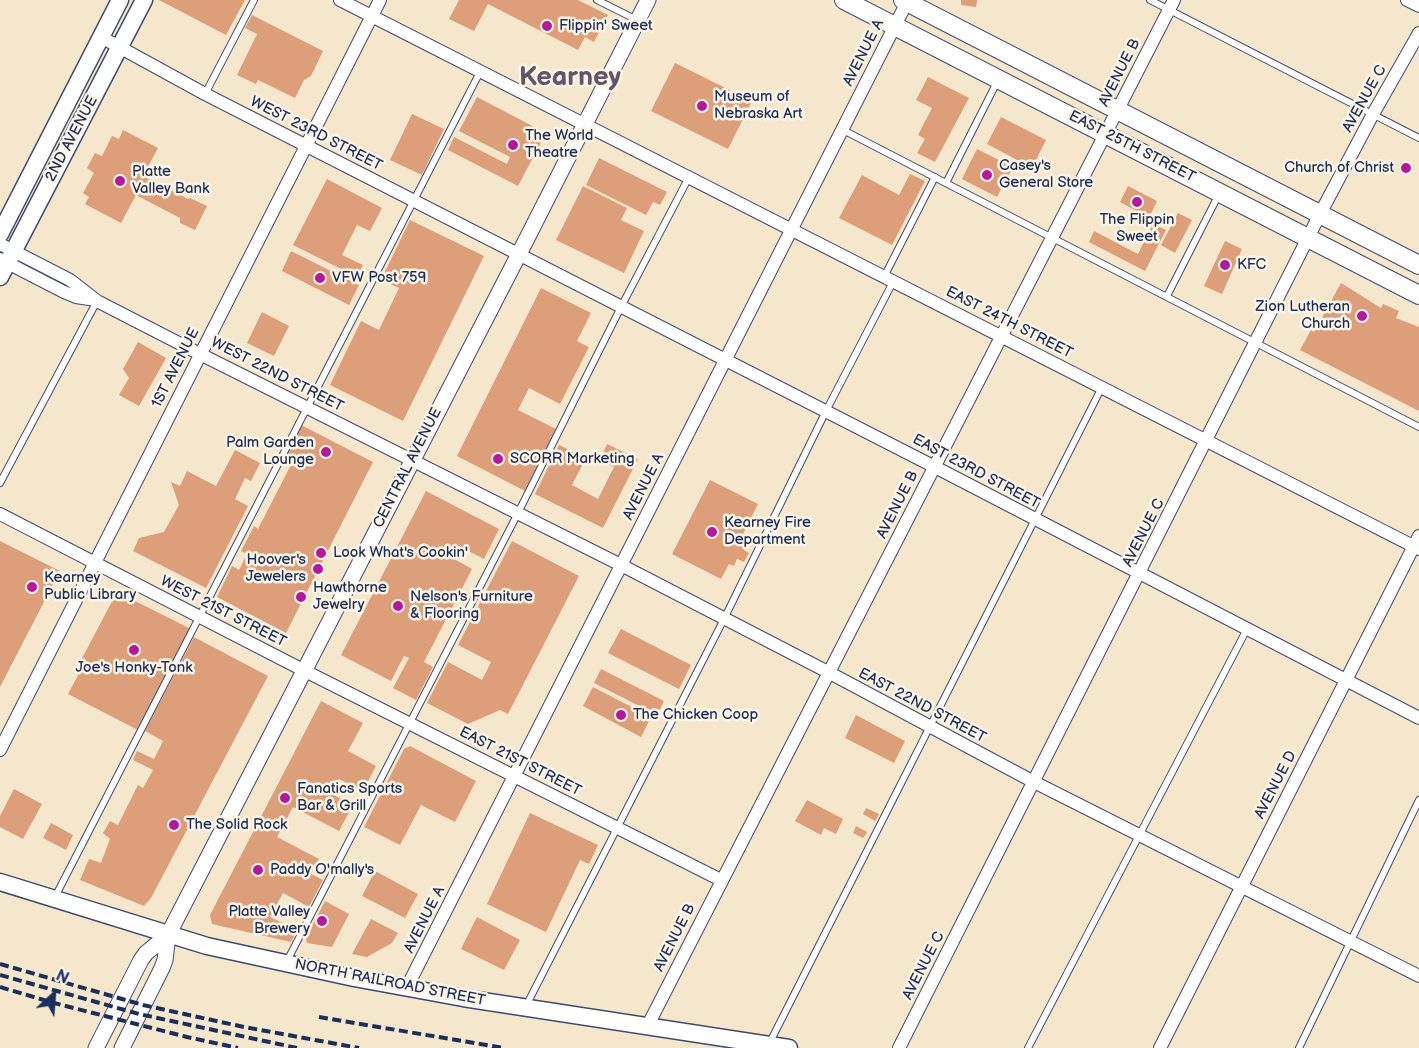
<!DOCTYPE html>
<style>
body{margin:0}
#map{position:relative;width:1419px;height:1048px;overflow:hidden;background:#f4e7cc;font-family:"Balsamiq Sans",sans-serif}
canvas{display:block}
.north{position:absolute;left:24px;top:964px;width:60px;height:60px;-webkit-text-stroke:4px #fcf5e5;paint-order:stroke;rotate:26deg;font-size:16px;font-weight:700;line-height:24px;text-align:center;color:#1b2f5e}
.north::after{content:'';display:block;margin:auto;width:21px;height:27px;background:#1b2f5e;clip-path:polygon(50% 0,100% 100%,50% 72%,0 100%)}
</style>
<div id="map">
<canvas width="1419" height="1048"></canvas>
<div class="north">N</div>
</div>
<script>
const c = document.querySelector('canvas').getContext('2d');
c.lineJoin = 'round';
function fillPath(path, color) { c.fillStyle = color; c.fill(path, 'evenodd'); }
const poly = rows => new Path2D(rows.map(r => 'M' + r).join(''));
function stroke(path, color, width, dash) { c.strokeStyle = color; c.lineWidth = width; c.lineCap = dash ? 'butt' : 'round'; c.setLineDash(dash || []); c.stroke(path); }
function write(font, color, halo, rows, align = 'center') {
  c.font = font + ' "Balsamiq Sans",sans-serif'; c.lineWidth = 5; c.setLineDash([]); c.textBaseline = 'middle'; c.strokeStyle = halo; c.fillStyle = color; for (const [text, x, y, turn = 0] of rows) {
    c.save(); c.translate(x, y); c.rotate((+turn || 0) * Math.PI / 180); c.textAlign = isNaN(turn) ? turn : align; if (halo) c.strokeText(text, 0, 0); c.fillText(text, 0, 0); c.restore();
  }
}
const building = poly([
 [159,0,245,0,226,35],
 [459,0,578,0,608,15,594,42,585,37,578,50,488,4,474,31,449,19],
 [961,0,977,0,976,7,961,5],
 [252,15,323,51,311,76,304,80,295,98,258,80,256,84,237,75,257,34,245,28],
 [675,63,752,101,728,149,651,111],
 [928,77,969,98,935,162,917,153,925,139,918,135,932,108,916,100],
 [477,97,546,133,518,186,448,150,454,137,507,164,510,157,459,131],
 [412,114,444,129,422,175,390,160],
 [1001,117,1046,140,1032,168,987,144],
 [123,130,158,148,143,176,188,199,190,198,207,206,195,230,180,223,180,218,136,195,121,223,85,204,89,197,83,193,94,173,87,168,95,153,102,156,112,136,119,139],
 [977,149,1013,167,997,197,962,179],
 [599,158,667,192,660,205,653,202,646,215,586,185],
 [910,174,925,181,892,245,839,218,862,175,899,195],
 [327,179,382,208,370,231,357,225,342,255,363,265,357,277,293,245],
 [583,186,627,208,621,220,644,231,624,273,556,240],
 [1128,186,1157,201,1149,218,1120,202],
 [1178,213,1192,220,1175,253,1161,245],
 [410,220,484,256,403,421,330,385,361,321,379,330,399,288,381,280],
 [1153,224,1166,230,1145,271,1089,242,1094,231,1138,254],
 [1225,241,1242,249,1222,294,1204,286],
 [291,251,359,285,349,305,282,271],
 [1341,283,1381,308,1383,304,1399,311,1396,318,1419,327,1419,411,1300,350,1311,330,1314,332],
 [541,288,591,313,577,341,589,347,560,404,529,388,518,410,556,429,525,491,457,456],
 [262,312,289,326,274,356,247,343],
 [138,342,166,358,139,406,119,395,129,378,123,369],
 [301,425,373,462,286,633,217,597,232,566,239,570,247,554,241,551,254,526,258,529,294,459,285,454],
 [607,444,638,459,603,528,535,494,559,445,586,458,572,485,598,499,614,467,600,460],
 [235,450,260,463,251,481,245,478,235,499,248,506,206,588,133,551,139,538,164,532,179,505,171,482,180,486,187,471,216,486],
 [710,480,758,504,742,536,749,540,744,550,749,553,744,562,737,559,734,566,729,564,721,579,672,554],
 [426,491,499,529,484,559,455,544,449,556,472,569,424,662,433,667,416,700,393,688,409,658,404,656,391,681,341,655],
 [0,541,60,571,0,687],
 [512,541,579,576,508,714,500,710,468,724,427,703,448,662,482,680,491,662,458,645],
 [117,592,191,629,140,731,68,694,83,666,79,664],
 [621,629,691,665,679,689,608,653],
 [194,637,268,676,151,898,144,906,80,880,89,859,101,863,110,839,103,833,110,821,118,825,138,785,143,788,153,770,133,760,137,751,154,759,163,741,145,731],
 [601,669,664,701,657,715,594,683],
 [593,687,651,717,641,737,583,706],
 [321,701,363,723,348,751,376,766,363,791,339,779,332,794,353,805,339,831,293,807,277,837,319,859,311,874,323,880,309,907,283,893,270,917,297,930,291,942,212,924,210,915],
 [856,715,905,741,894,763,845,738],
 [410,746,476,781,455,822,421,805,400,845,364,827,404,749],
 [14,789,42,804,23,839,0,827,0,816],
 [807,800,843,819,836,834,824,828,821,835,795,821],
 [866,808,879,814,875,821,863,814],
 [530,813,598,845,589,864,580,860,546,932,487,904],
 [51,823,73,835,66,850,43,838],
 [856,826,867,832,863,838,853,833],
 [375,871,418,894,405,918,362,896],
 [325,901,349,914,332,947,307,943,306,938],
 [477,917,520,940,504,970,461,949],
 [371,919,398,933,392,943,367,957,352,954]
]);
const service = poly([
 [597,0,637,20],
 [1150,0,1419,138],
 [205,94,254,0],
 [843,130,1419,427],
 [946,183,997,82],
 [884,277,935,177],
 [1167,296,1218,196],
 [0,483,97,301],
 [55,897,480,72],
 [286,963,518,513,621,307,689,177],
 [526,1006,724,619,826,411,893,282],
 [769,1044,1102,387],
 [1028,1048,1247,629],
 [1299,1048,1419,800]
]);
const minor = poly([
 [340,0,1419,549],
 [1407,0,1419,6],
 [101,37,205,94,935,467,1419,718],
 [0,244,70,280,97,301,200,354,621,565,828,672,1034,782,1419,976],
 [0,259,64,292,76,297,96,300],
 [0,514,305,671,721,880],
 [0,750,380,0],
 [407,987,908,0],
 [648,1025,1174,0],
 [899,1048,1320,214,1373,114,1419,33],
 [1160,1048,1419,536]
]);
const tertiary = poly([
 [96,1048,141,960,146,953,168,935],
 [122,1048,162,968,165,960,168,935,519,254,648,0]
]);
const secondary = poly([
 [0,234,120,0],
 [0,277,144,0],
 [0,882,207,946,354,978,463,998,789,1048]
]);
const primary = poly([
 [844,0,1419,295],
 [903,0,1419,265]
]);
const rail = poly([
 [0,964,143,1005,244,1027,359,1048],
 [0,975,139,1014,297,1048],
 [0,987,54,1003,187,1037,238,1048],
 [319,1017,504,1048]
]);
const markers = [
 [547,26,6,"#b5179e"],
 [702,106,6,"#b5179e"],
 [513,145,6,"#b5179e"],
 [1406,168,6,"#b5179e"],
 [987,175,6,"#b5179e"],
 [120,181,6,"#b5179e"],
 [1137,202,6,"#b5179e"],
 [1225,265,6,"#b5179e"],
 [320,278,6,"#b5179e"],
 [1362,316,6,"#b5179e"],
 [326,452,6,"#b5179e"],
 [498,459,6,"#b5179e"],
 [712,532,6,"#b5179e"],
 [321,553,6,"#b5179e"],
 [318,569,6,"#b5179e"],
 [32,587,6,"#b5179e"],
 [301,597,6,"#b5179e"],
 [398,606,6,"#b5179e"],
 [134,650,6,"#b5179e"],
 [621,715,6,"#b5179e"],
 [285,798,6,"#b5179e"],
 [174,825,6,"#b5179e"],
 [258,870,6,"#b5179e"],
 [322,921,6,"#b5179e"]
];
const poiNames = [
 ["Flippin' Sweet",559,26],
 ["Museum of",714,97],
 ["Nebraska Art",714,114],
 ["The World",525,136],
 ["Theatre",525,153],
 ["Casey's",999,166],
 ["General Store",999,183],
 ["Church of Christ",1394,168,"right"],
 ["Platte",132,172],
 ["Valley Bank",132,189],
 ["The Flippin",1137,220,"center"],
 ["Sweet",1137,237,"center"],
 ["KFC",1237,265],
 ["VFW Post 759",332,278],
 ["Zion Lutheran",1350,307,"right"],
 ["Church",1350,324,"right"],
 ["Palm Garden",314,443,"right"],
 ["Lounge",314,460,"right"],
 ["SCORR Marketing",510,459],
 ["Kearney Fire",724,523],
 ["Department",724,540],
 ["Look What's Cookin'",333,553],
 ["Hoover's",306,560,"right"],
 ["Jewelers",306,577,"right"],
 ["Kearney",44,578],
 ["Public Library",44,595],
 ["Hawthorne",313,588],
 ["Jewelry",313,605],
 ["Nelson's Furniture",410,597],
 ["& Flooring",410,614],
 ["Joe's Honky-Tonk",134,668,"center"],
 ["The Chicken Coop",633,715],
 ["Fanatics Sports",297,789],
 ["Bar & Grill",297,806],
 ["The Solid Rock",186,825],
 ["Paddy O'mally's",270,870],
 ["Platte Valley",310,912,"right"],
 ["Brewery",310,929,"right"]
];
const streetNames = [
 ["AVENUE A",864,53,-63],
 ["AVENUE B",1120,73,-63],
 ["AVENUE C",1365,99,-61],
 ["WEST 23RD STREET",316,134,27],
 ["2ND AVENUE",72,139,-62],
 ["EAST 25TH STREET",1132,147,27],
 ["EAST 24TH STREET",1009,323,27],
 ["1ST AVENUE",176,368,-63],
 ["WEST 22ND STREET",277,375,27],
 ["CENTRAL AVENUE",408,468,-63],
 ["EAST 23RD STREET",976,472,28],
 ["AVENUE A",644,487,-63],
 ["AVENUE B",898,505,-63],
 ["AVENUE C",1144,533,-63],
 ["WEST 21ST STREET",223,612,27],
 ["EAST 22ND STREET",922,706,28],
 ["EAST 21ST STREET",520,762,27],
 ["AVENUE D",1276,785,-63],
 ["AVENUE A",425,920,-63],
 ["AVENUE B",675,938,-63],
 ["AVENUE C",924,966,-63],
 ["NORTH RAILROAD STREET",390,983,11]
];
const townNames = [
 ["Kearney",570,78]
];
fillPath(building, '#dc9f7a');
stroke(service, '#3c4b6e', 8);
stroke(minor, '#3c4b6e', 14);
stroke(tertiary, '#3c4b6e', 17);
stroke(secondary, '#3c4b6e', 19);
stroke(primary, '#3c4b6e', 20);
stroke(service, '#fff', 6);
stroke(minor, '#fff', 12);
stroke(tertiary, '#fff', 15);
stroke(secondary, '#fff', 16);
stroke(primary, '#fff', 18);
stroke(rail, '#1b2f5e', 4, [9, 4.5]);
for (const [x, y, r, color] of markers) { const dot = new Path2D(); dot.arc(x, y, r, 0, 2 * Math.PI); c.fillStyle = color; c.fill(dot); stroke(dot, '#fcf5e5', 2); }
write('15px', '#1b2f5e', '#fcf5e5', poiNames, 'left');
write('15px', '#1b2f5e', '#fcf5e5', streetNames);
write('bold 27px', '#5f5668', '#fcf5e5', townNames);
</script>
